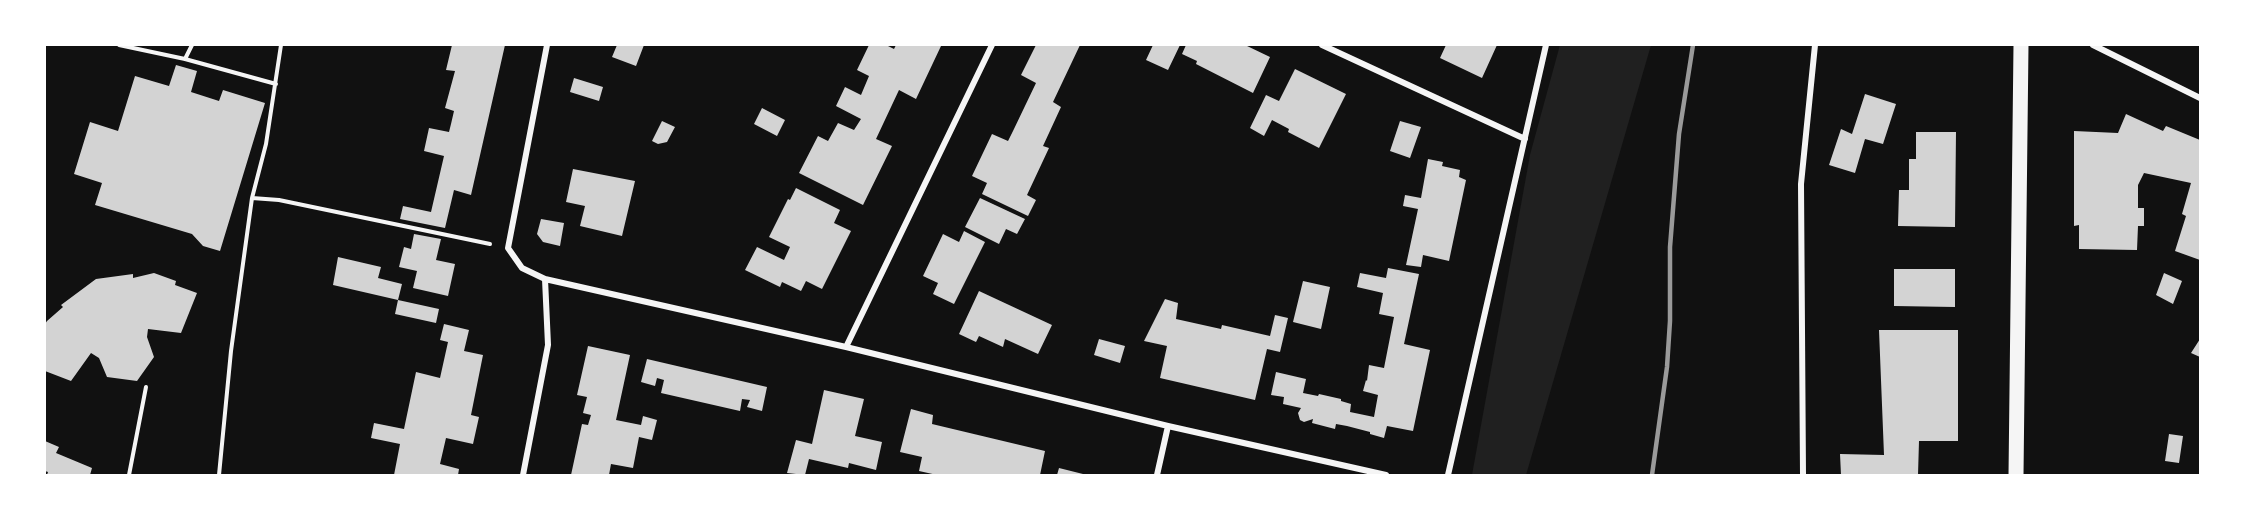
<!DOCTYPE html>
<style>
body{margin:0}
#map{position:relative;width:2245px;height:520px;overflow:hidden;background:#111;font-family:Overpass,sans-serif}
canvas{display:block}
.frame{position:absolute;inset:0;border:46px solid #fff;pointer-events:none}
</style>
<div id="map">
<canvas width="2245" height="520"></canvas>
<div class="frame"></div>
</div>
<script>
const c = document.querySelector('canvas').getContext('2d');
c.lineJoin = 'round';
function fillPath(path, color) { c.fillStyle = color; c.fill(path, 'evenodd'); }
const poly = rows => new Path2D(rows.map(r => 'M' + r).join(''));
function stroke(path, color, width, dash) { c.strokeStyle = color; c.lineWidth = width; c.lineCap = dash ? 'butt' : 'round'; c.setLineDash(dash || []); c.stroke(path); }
const green = poly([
 [1560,45,1651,45,1526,475,1472,475,1530,155]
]);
const building = poly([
 [452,45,505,45,471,195,454,190,445,228,400,219,403,206,431,212,444,156,424,151,429,128,449,132,451,124,454,111,445,108,455,71,446,70],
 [617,45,644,45,636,66,612,57],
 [869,45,886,45,894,49,896,45,941,46,916,99,899,90,876,139,892,146,863,205,799,173,818,136,828,141,838,123,854,130,861,119,836,106,845,87,861,95,869,76,857,70],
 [1036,45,1080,45,1053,102,1061,107,1043,146,1049,148,1027,195,1036,200,1028,216,982,194,987,183,972,176,992,134,1008,141,1013,131,1036,83,1021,75],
 [1153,45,1180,45,1168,70,1146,60],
 [1186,45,1245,45,1270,57,1253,93,1196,64,1197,61,1182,54],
 [1446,45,1497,45,1482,78,1440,58],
 [176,65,197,71,191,92,219,101,223,90,265,103,220,251,203,246,192,234,95,205,102,183,74,174,90,122,118,131,135,76,169,86],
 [1295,69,1346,94,1319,148,1288,132,1289,129,1272,120,1264,136,1250,128,1266,95,1279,101],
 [574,78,603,87,599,101,570,92],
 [1865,94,1896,104,1883,144,1865,139,1855,173,1829,165,1841,129,1852,134],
 [762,108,785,120,777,136,754,124],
 [2126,114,2163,131,2166,126,2200,140,2200,260,2175,251,2186,216,2182,214,2191,183,2144,173,2138,185,2138,208,2144,208,2144,226,2138,226,2137,250,2079,249,2079,225,2074,226,2074,131,2118,133],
 [662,121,675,127,667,142,658,144,652,141],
 [1400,121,1421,127,1410,158,1390,151],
 [1916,132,1956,132,1955,227,1898,226,1899,190,1909,190,1909,159,1916,159],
 [1428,159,1443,162,1442,166,1460,170,1459,177,1466,180,1449,261,1423,255,1421,267,1406,265,1418,209,1403,206,1405,195,1421,198],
 [573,169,635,181,622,236,580,226,585,206,566,202],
 [796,188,840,210,834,223,851,231,822,289,806,281,801,291,782,282,780,287,745,270,757,247,784,260,790,247,769,237,788,199,790,200],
 [980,198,1025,219,1017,234,1006,229,999,244,965,227],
 [541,219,564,223,560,246,543,242,537,234],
 [964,231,985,242,954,304,933,294,938,283,923,276,943,234,959,242],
 [414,234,441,239,436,260,455,264,448,296,413,288,417,271,399,267,404,247,411,249],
 [338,257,381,267,378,278,402,284,398,300,439,309,436,323,395,314,398,300,333,285],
 [1388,268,1419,274,1404,344,1430,350,1413,431,1387,426,1384,438,1370,434,1370,432,1347,426,1336,424,1335,429,1312,423,1313,419,1304,422,1300,420,1298,413,1301,408,1283,404,1284,397,1271,395,1276,372,1306,379,1303,393,1318,396,1319,394,1341,399,1341,401,1351,404,1350,412,1374,417,1378,395,1363,391,1366,380,1367,381,1369,365,1384,368,1394,317,1379,314,1383,293,1357,287,1360,273,1386,278],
 [1894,269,1955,269,1955,307,1894,306],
 [154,273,176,281,175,285,197,293,181,333,148,329,147,337,154,357,137,381,107,377,99,358,91,353,71,381,45,371,45,324,47,321,63,307,61,305,96,279,133,274,133,278],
 [2164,273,2182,281,2173,304,2156,295],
 [1303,281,1330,287,1321,329,1293,322],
 [979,291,1052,325,1038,354,1005,339,1003,347,979,336,976,342,959,334],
 [1165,299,1178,303,1176,319,1221,329,1222,325,1270,336,1275,315,1288,318,1280,352,1267,349,1255,400,1160,378,1167,346,1144,341],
 [444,324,469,330,464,351,483,355,471,415,479,417,473,444,446,438,440,464,459,469,458,475,394,475,400,444,371,438,374,423,404,429,416,372,440,378,448,342,440,340],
 [1879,330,1958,330,1958,441,1919,441,1918,475,1841,475,1840,454,1884,455],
 [1099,339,1125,346,1120,363,1094,355],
 [2200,339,2200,357,2191,353],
 [588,346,630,355,616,420,641,425,643,416,657,420,652,440,639,437,633,468,611,464,609,475,571,475,582,424,588,425,591,415,583,413,587,397,577,395],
 [647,359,767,387,762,411,747,407,750,400,742,399,740,411,661,393,664,380,657,378,655,386,641,382],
 [824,390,864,399,855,436,882,442,876,470,849,463,848,468,809,459,805,475,787,473,796,440,812,444],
 [911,409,933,415,932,424,1045,451,1040,475,937,475,919,471,922,457,900,452],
 [2169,434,2183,436,2179,463,2165,461],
 [45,441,59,447,56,453,92,468,90,475,47,475,48,472,45,471],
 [1059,468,1083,474,1083,475,1057,475]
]);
const path = poly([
 [119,45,185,59,276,84],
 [185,59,192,45],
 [252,198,279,200,490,244],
 [129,475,146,387],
 [219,475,231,351,252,198,266,144,281,45]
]);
const minor = poly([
 [547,45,508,248,522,268,545,279,846,347,1168,426,1386,475],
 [1322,45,1525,139],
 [2093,45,2200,98],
 [846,347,992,45],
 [523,475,548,345,545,279],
 [1157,475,1168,426],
 [1448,475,1546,45],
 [1803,475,1801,184,1815,45]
]);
const primary = poly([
 [2016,475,2021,45]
]);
const rail = poly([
 [1652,475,1667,367,1670,321,1670,247,1679,134,1693,45]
]);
fillPath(green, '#202020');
fillPath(building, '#d3d3d3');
stroke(path, '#f5f5f5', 4);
stroke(minor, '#f5f5f5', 6);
stroke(primary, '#f5f5f5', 15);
stroke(rail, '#9a9a9a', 4.5);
</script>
